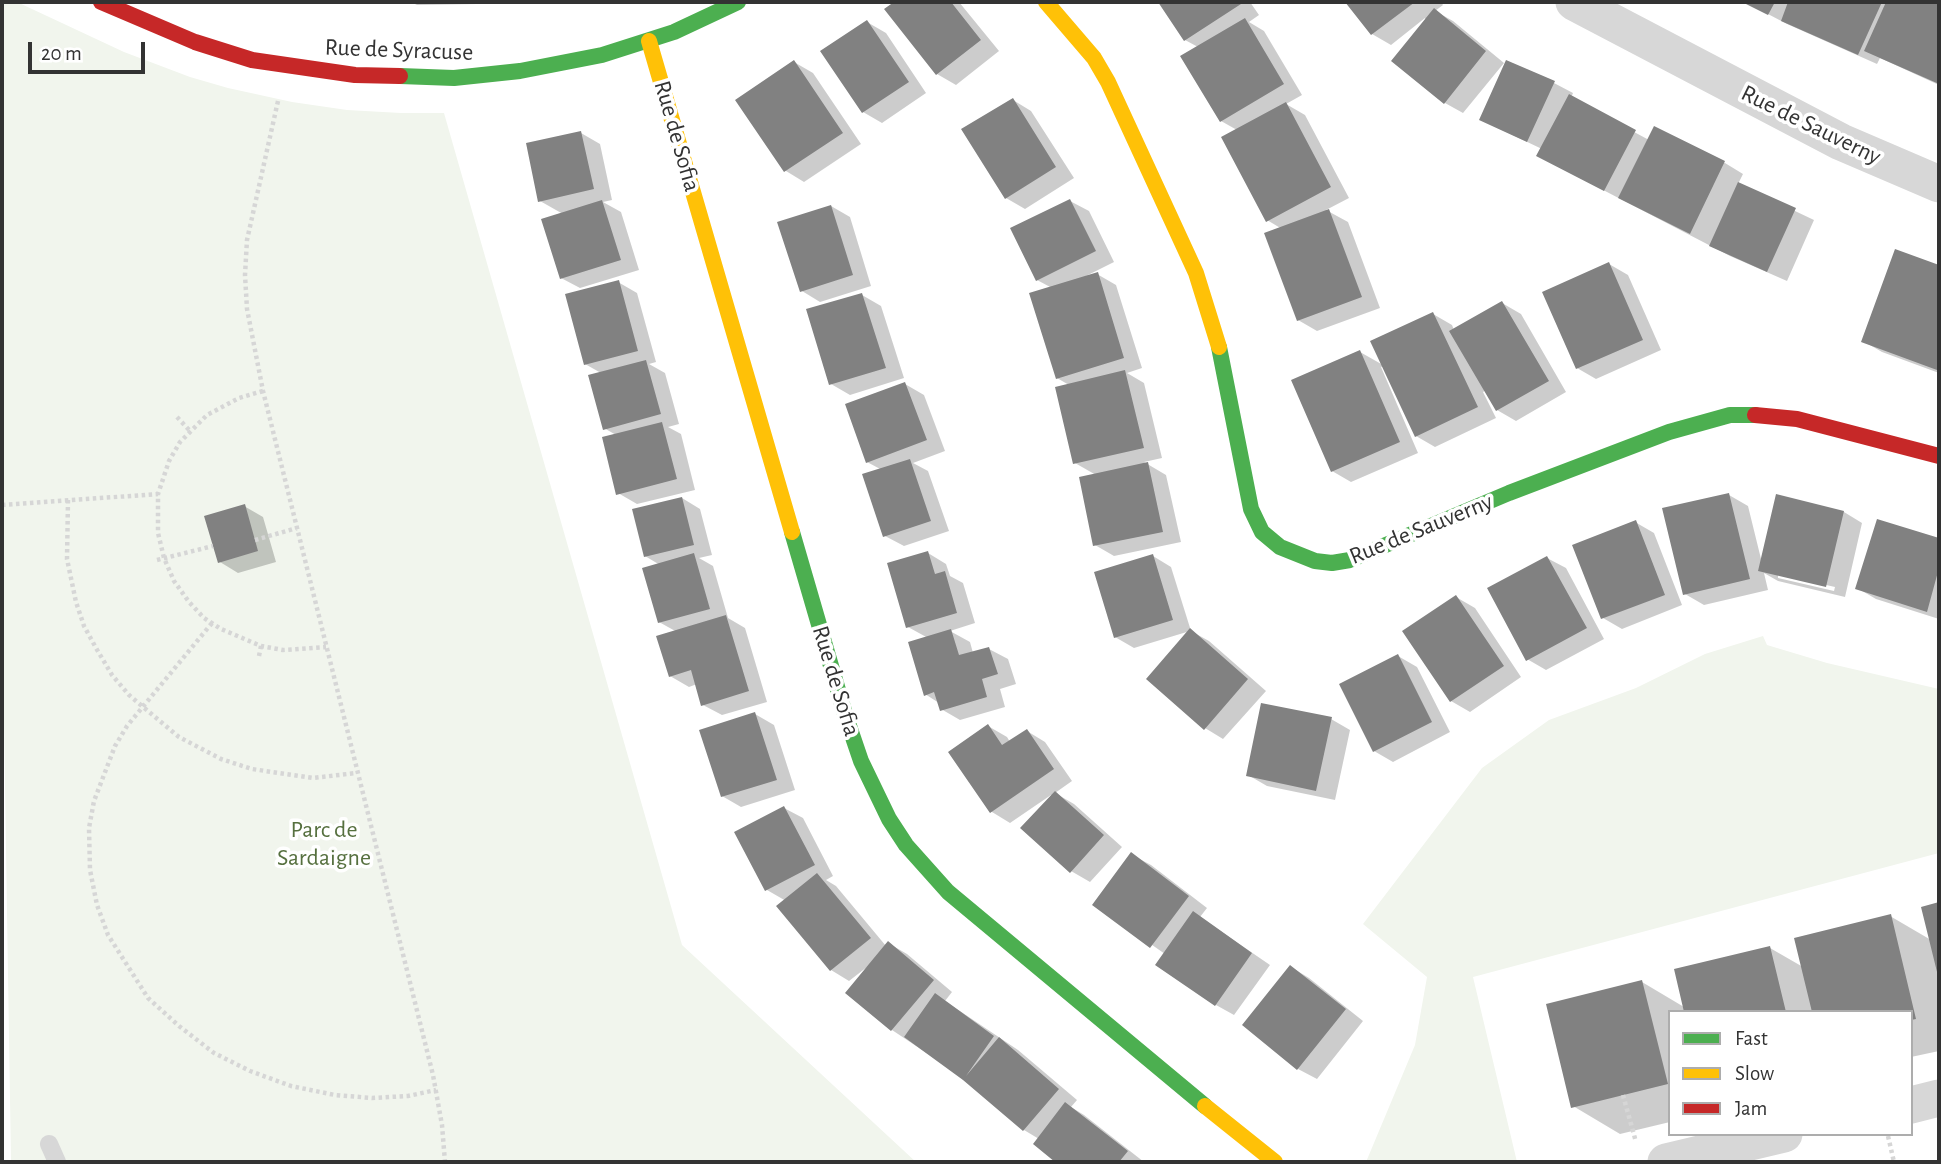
<!DOCTYPE html>
<style>
body{margin:0}
#map{position:relative;width:1941px;height:1164px;overflow:hidden;background:#fff;font-family:"Alegreya Sans",sans-serif}
canvas{display:block}
.frame{position:absolute;inset:0;border:4px solid #333;pointer-events:none}
.legend{position:absolute;left:1668px;top:1010px;width:245px;height:126px;box-sizing:border-box;background:#fff;border:2px solid #adadad;margin:0;padding:9px 12px;list-style:none;font-size:21px;color:#333}
.legend li{display:flex;align-items:center;gap:14px;height:35px}
.legend b{width:35px;border:2px solid #adadad}
.scale{position:absolute;left:28px;top:42px;width:117px;height:32px;box-sizing:border-box;border:4px solid #333;border-top:0;padding-left:9px;font-size:21px;line-height:24px;white-space:nowrap;color:#333;-webkit-text-stroke:5px #fff;paint-order:stroke}
</style>
<div id="map">
<canvas width="1941" height="1164"></canvas>
<div class="frame"></div>
<ul class="legend">
<li><b style="height:9px;background:#4caf50"></b>Fast</li>
<li><b style="height:9px;background:#ffc107"></b>Slow</li>
<li><b style="height:9px;background:#c62828"></b>Jam</li>
</ul>
<div class="scale">20 m</div>
</div>
<script>
const c = document.querySelector('canvas').getContext('2d');
c.lineJoin = 'round';
function fillPath(path, color) { c.fillStyle = color; c.fill(path, 'evenodd'); }
const poly = rows => new Path2D(rows.map(r => 'M' + r).join(''));
function stroke(path, color, width, dash) { c.strokeStyle = color; c.lineWidth = width; c.lineCap = dash ? 'butt' : 'round'; c.setLineDash(dash || []); c.stroke(path); }
function write(font, color, halo, rows, align = 'center') {
  c.font = font + ' "Alegreya Sans",sans-serif'; c.lineWidth = 7; c.setLineDash([]); c.textBaseline = 'middle'; c.strokeStyle = halo; c.fillStyle = color; for (const [text, x, y, turn = 0] of rows) {
    c.save(); c.translate(x, y); c.rotate((+turn || 0) * Math.PI / 180); c.textAlign = isNaN(turn) ? turn : align; if (halo) c.strokeText(text, 0, 0); c.fillText(text, 0, 0); c.restore();
  }
}
const green = poly([
 [2,2,17,2,124,52,190,77,228,88,292,102,347,110,401,113,444,113,682,945,916,1162,11,1162,2,597],
 [1763,636,1767,645,1827,663,1939,689,1939,853,1473,977,1517,1162,1366,1162,1415,1045,1427,977,1363,924,1482,768,1549,720,1636,688,1705,654]
]);
const shadow = poly([
 [411,2,477,2,477,4,417,5],
 [897,2,959,2,999,51,956,85,937,74,887,10],
 [1161,2,1250,2,1259,15,1249,22,1264,31,1302,95,1286,104,1305,115,1349,198,1326,210,1348,222,1380,308,1317,331,1298,320,1282,229,1267,220,1237,130,1221,121,1198,47,1185,40],
 [1347,2,1441,2,1443,5,1435,11,1453,21,1504,63,1463,113,1445,103,1425,18,1391,45,1372,34],
 [1745,2,1935,2,1939,4,1939,85,1880,58,1877,64,1787,24],
 [867,22,886,33,926,93,882,123,863,112],
 [794,62,813,73,861,144,804,182,786,171,738,101],
 [1554,83,1573,93,1571,98,1649,140,1655,128,1725,163,1743,174,1738,184,1814,220,1787,281,1730,256,1557,166,1542,149,1481,120],
 [1013,100,1031,111,1074,178,1025,209,1006,198],
 [581,133,600,144,612,200,603,202,621,212,639,270,580,288,561,278,563,214,540,201],
 [1070,201,1089,211,1114,262,1086,276,1097,274,1116,285,1142,368,1127,373,1144,383,1162,458,1144,462,1166,475,1181,542,1114,556,1095,545,1096,475,1075,463,1069,385,1057,378,1052,288,1037,280],
 [831,206,850,217,871,286,820,302,802,291],
 [1896,251,1939,266,1939,373,1882,352,1863,341],
 [1609,264,1628,275,1661,350,1596,379,1577,368],
 [618,282,637,293,656,362,649,364,665,373,679,424,668,427,681,434,695,490,637,504,618,493,616,435,604,428,601,373,585,364],
 [862,295,881,306,904,378,850,395,831,384],
 [1502,303,1521,314,1566,392,1516,421,1497,410,1486,390,1483,392,1496,418,1435,447,1416,436,1384,366,1381,367,1418,453,1351,482,1332,471,1360,352,1383,365,1433,314,1452,325,1454,330],
 [905,384,924,395,945,451,913,463,928,471,949,531,904,546,885,536,882,470,867,462],
 [1729,495,1748,506,1762,563,1777,496,1844,512,1862,523,1845,597,1778,581,1764,573,1768,590,1704,605,1685,594],
 [1778,574,1835,587,1834,591,1778,578],
 [682,498,700,509,712,555,699,558,713,566,728,618,745,628,767,702,722,715,703,705,697,684,689,687,670,676,677,632,659,622,660,565,645,556],
 [244,506,263,517,276,562,238,573,220,562],
 [1878,521,1939,540,1939,619,1876,599,1857,588],
 [1635,522,1654,533,1682,605,1622,629,1603,618],
 [928,553,946,564,950,576,963,583,975,623,950,631,970,642,973,653,989,649,1008,659,1016,684,1000,689,1005,707,960,720,941,709,939,703,925,694,928,638,908,627],
 [1153,556,1171,567,1191,631,1209,641,1266,691,1223,739,1205,728,1190,631,1134,648,1115,637],
 [1547,558,1566,568,1604,639,1546,670,1527,659],
 [1456,597,1475,608,1521,677,1470,712,1451,701],
 [1398,656,1417,667,1450,732,1393,762,1374,751],
 [755,714,774,725,795,790,741,807,722,796],
 [1331,719,1350,730,1335,800,1267,786,1248,775],
 [988,726,1007,737,1010,742,1027,731,1045,742,1072,781,1055,793,1074,804,1122,847,1090,882,1071,871,1051,795,1010,823,992,812,950,753],
 [784,808,803,818,833,876,826,880,836,886,886,946,888,943,907,954,952,992,945,1001,1018,1050,1077,1100,1071,1107,1084,1115,1144,1162,1058,1162,1035,1144,1039,1139,1024,1130,964,1078,892,1030,847,993,868,968,867,967,849,981,831,970,786,901,767,890],
 [1132,855,1151,865,1207,908,1200,917,1270,965,1234,1015,1216,1005,1165,954,1095,905],
 [1939,904,1939,1051,1911,1057,1911,1012,1670,1012,1670,1122,1620,1134,1573,1106,1642,982,1684,1007,1770,948,1803,967,1890,916,1931,940,1923,908],
 [1291,967,1309,978,1363,1021,1317,1079,1298,1069,1244,1025]
]);
const building = poly([
 [894,2,951,2,981,40,936,75,884,9],
 [1158,2,1240,2,1241,4,1184,41],
 [1345,2,1415,2,1371,35],
 [1742,2,1775,2,1768,15],
 [1788,2,1882,2,1858,55,1781,21],
 [1886,2,1939,2,1939,84,1864,51],
 [1434,8,1486,51,1444,104,1391,61],
 [1245,18,1284,84,1220,122,1180,56],
 [867,20,909,82,862,113,820,51],
 [794,60,843,133,784,172,735,100],
 [1506,60,1555,81,1527,142,1479,120],
 [1569,94,1636,130,1604,191,1536,156],
 [1013,98,1056,167,1005,199,961,129],
 [1286,102,1331,187,1266,222,1221,137],
 [1654,126,1725,161,1690,234,1618,198],
 [581,131,594,189,538,202,526,143],
 [1738,182,1796,208,1767,272,1709,246],
 [1070,199,1096,251,1036,281,1010,228],
 [602,200,621,260,560,279,541,219],
 [831,205,853,275,800,292,777,222],
 [1329,209,1362,297,1297,321,1264,233],
 [1895,249,1939,265,1939,363,1937,370,1861,342],
 [1609,262,1643,340,1576,369,1542,292],
 [1098,272,1124,358,1056,379,1029,293],
 [619,280,638,351,584,365,565,294],
 [862,293,886,368,829,385,806,309],
 [1502,301,1549,381,1496,411,1449,331],
 [1433,312,1478,407,1415,437,1370,341],
 [1360,350,1400,442,1331,472,1291,380],
 [646,360,661,414,603,430,588,375],
 [1125,370,1144,448,1073,464,1055,387],
 [905,382,927,440,866,463,845,404],
 [662,422,677,479,616,495,602,437],
 [910,459,931,521,883,537,862,474],
 [1148,462,1163,532,1093,546,1079,477],
 [1729,493,1750,579,1683,595,1662,508],
 [1776,494,1844,511,1826,587,1758,571],
 [682,497,694,545,644,557,632,509],
 [245,504,258,551,218,563,204,516],
 [1877,519,1939,538,1939,568,1927,612,1855,589],
 [1636,520,1665,595,1601,619,1572,545],
 [928,551,935,574,945,571,957,613,906,628,887,563],
 [694,553,710,609,658,623,642,568],
 [1153,554,1173,620,1114,638,1094,572],
 [1547,556,1587,628,1526,661,1487,588],
 [1456,595,1504,666,1450,702,1402,631],
 [726,615,749,691,701,706,691,670,669,677,656,636],
 [1190,628,1248,679,1204,730,1146,679],
 [951,629,959,655,989,647,998,674,982,679,987,697,940,711,934,692,924,696,908,642],
 [1398,654,1432,722,1373,752,1339,684],
 [1261,703,1332,717,1316,791,1246,776],
 [755,712,777,780,721,797,699,730],
 [988,724,1002,745,1027,729,1054,769,990,813,948,752],
 [1055,791,1104,835,1070,873,1020,828],
 [784,806,815,865,765,891,734,832],
 [1131,852,1189,896,1150,948,1092,905],
 [817,873,871,938,830,971,776,906],
 [1939,902,1939,976,1938,976,1921,907],
 [1193,911,1252,953,1215,1006,1155,965],
 [1891,914,1916,1019,1911,1020,1911,1012,1812,1012,1794,938],
 [888,941,934,980,891,1031,845,993],
 [1770,946,1786,1012,1684,1012,1674,969],
 [1290,965,1346,1009,1297,1070,1242,1025],
 [1642,980,1668,1084,1571,1108,1546,1004],
 [935,993,994,1036,966,1076,999,1037,1059,1089,1023,1131,963,1080,904,1037],
 [1065,1102,1128,1151,1119,1162,1055,1162,1033,1144]
]);
const path = poly([
 [278,101,247,240,245,275,247,309,263,391,433,1075,442,1125,445,1162],
 [263,391,239,398,207,415,180,442,169,461,158,494,158,533,164,558,174,581,189,602,204,618,221,629,261,646,283,650,326,647],
 [177,417,190,431],
 [68,500,67,559,76,602,84,626,96,648,112,675,129,695,179,737,221,759,252,769,313,778,356,773],
 [2,505,158,494],
 [255,540,297,528],
 [157,560,213,546],
 [212,623,127,726,115,746,94,801,89,828,90,870,97,905,108,935,148,998,179,1026,214,1053,250,1071,291,1086,335,1095,372,1098,408,1096,436,1090],
 [259,656,261,646],
 [1623,1095,1636,1142],
 [1888,1136,1894,1162]
]);
const lane = poly([
 [49,1144,57,1162]
]);
const street = poly([
 [1574,2,1841,142,1939,184],
 [1911,1105,1939,1098],
 [1666,1162,1784,1134]
]);
const fast = poly([
 [400,76,454,78,520,71,602,55,674,32,738,2],
 [1219,347,1251,509,1262,532,1280,547,1315,561,1332,563,1350,560,1509,493,1669,432,1730,415,1755,415],
 [792,532,845,714,861,761,889,819,906,845,948,892,1205,1106]
]);
const slow = poly([
 [1046,2,1094,58,1108,82,1196,273,1219,347],
 [649,41,792,532],
 [1205,1106,1275,1162]
]);
const jam = poly([
 [101,2,195,42,252,60,355,75,400,76],
 [1755,415,1797,419,1939,456]
]);
const streetNames = [
 ["Rue de Syracuse",399,50,2],
 ["Rue de Sauverny",1811,125,26],
 ["Rue de Sofia",677,136,74],
 ["Rue de Sauverny",1421,529,-22],
 ["Rue de Sofia",836,681,73]
];
const parkNames = [
 ["Parc de",324,830],
 ["Sardaigne",324,858]
];
fillPath(green, '#f1f5ed');
fillPath(shadow, '#0003');
fillPath(building, '#818181');
stroke(path, '#d6d6d6', 4.5, [3.5, 3.5]);
stroke(lane, '#d7d7d7', 18);
stroke(street, '#d7d7d7', 37);
stroke(fast, '#4caf50', 16);
stroke(slow, '#ffc107', 16);
stroke(jam, '#c62828', 16);
write('24px', '#333', '#fff', streetNames);
write('24px', '#56703f', '#fff', parkNames);
</script>
